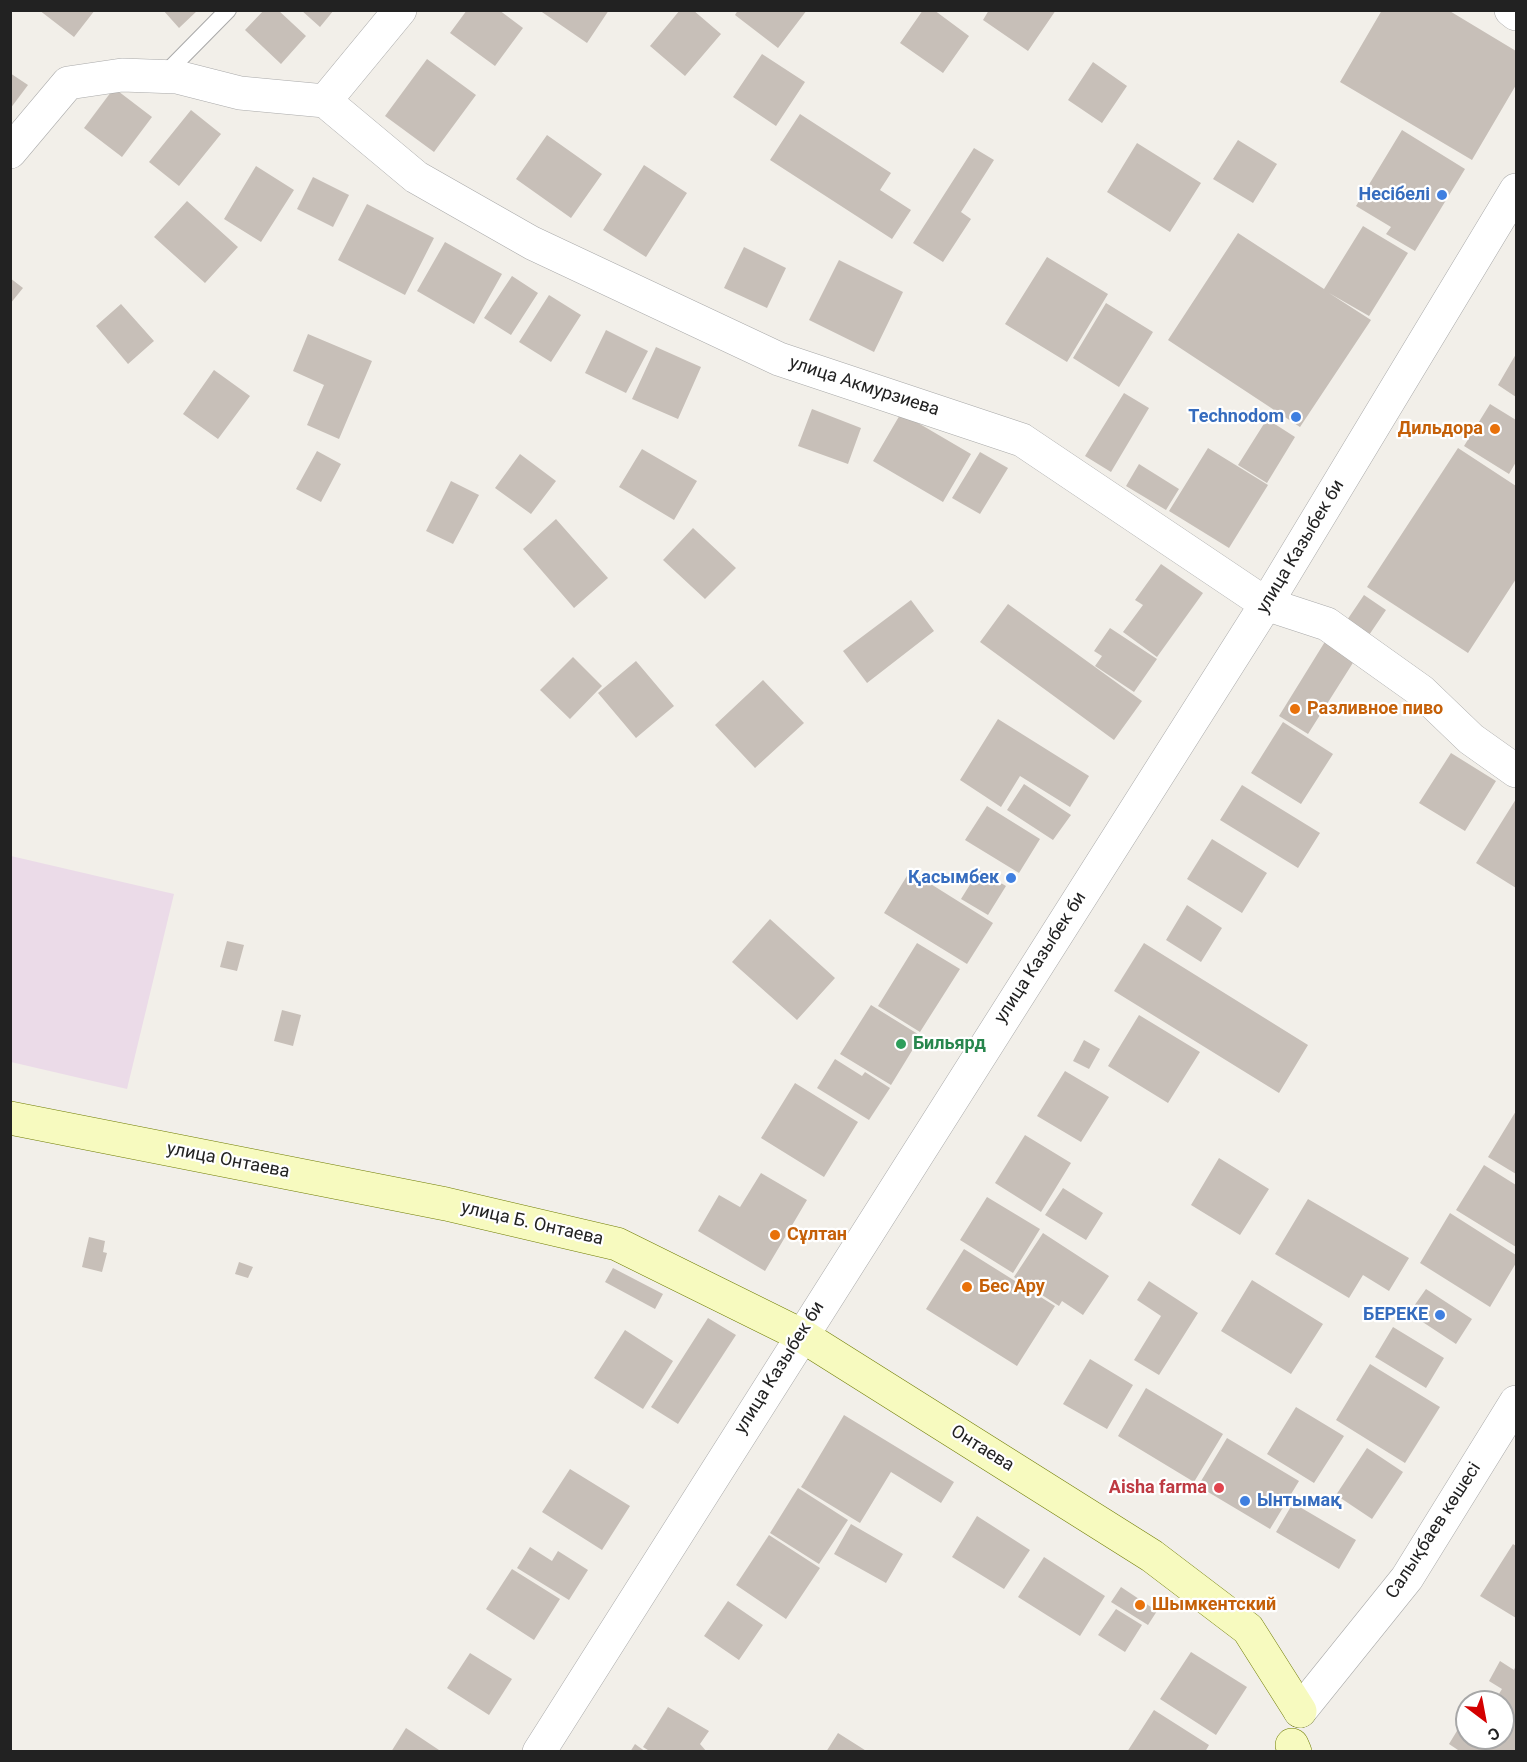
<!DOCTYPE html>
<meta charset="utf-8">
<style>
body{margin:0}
#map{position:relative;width:1527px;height:1762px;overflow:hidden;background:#f2efe9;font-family:Roboto,sans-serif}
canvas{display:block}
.frame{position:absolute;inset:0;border:12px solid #222;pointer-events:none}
.north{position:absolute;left:1455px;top:1690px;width:60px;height:60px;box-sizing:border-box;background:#fff;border:2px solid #a7a7a7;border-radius:50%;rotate:148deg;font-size:16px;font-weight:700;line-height:24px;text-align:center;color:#222}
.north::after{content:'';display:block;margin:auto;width:21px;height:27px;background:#d40000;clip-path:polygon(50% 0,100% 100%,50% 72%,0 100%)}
</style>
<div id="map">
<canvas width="1527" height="1762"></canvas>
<div class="frame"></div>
<div class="north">С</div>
</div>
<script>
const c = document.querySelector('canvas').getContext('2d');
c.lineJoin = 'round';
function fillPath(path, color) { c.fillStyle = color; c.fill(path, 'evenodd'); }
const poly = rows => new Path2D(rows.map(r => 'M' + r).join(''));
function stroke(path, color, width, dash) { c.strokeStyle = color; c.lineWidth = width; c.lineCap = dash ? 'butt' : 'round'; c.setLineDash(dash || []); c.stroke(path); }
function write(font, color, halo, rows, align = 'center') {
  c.font = font + ' Roboto,sans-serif'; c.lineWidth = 4.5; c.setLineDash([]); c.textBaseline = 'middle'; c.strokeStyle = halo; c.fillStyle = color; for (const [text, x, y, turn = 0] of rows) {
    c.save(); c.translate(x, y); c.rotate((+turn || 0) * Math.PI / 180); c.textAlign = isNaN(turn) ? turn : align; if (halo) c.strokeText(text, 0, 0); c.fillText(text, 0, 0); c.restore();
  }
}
const industrial = poly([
 [11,856,174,894,127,1089,11,1062]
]);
const building = poly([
 [39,10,95,10,74,37],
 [163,10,198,10,179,28],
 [264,10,278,10,306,36,281,64,245,30],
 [301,10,334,10,320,27],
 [467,10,499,10,523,28,495,66,450,33],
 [539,10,609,10,587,43],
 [680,10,693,10,721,34,685,76,650,46],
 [738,10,807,10,778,48,735,15],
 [923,10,934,10,969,36,943,73,900,43],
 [989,10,1056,10,1028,51,983,20],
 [1382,10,1448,10,1516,51,1516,85,1472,160,1340,82],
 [762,54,805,82,776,126,733,97],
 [427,59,476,95,434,152,385,116],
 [1093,62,1127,86,1102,123,1068,100],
 [10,73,28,85,10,109],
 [114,88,152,117,122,157,84,128],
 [191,110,221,134,179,186,149,162],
 [800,114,891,173,880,190,911,210,892,239,770,160],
 [1402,130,1465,169,1415,251,1386,234,1391,227,1356,206],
 [547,135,602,174,571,218,516,179],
 [1238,140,1277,164,1253,203,1213,179],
 [1137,143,1201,183,1170,232,1107,192],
 [974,148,994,160,961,212,971,219,943,262,913,243],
 [644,165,687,193,646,257,603,230],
 [256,166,294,190,261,242,224,219],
 [313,177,349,195,333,227,297,209],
 [187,201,238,247,205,283,154,237],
 [367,204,434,238,405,295,338,260],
 [1363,226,1408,253,1369,316,1329,293,1371,320,1300,427,1168,340,1238,233,1324,289],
 [445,242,502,274,474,324,417,291],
 [744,247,786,268,767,308,724,288],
 [1047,257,1108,294,1067,362,1005,324],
 [839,260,903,292,874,352,809,320],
 [512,276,538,293,511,335,484,318],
 [10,278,23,288,10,304],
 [549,295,581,315,551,362,519,342],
 [1106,303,1153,332,1119,387,1073,358],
 [121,304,154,341,128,364,96,326],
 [606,330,648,351,626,393,585,373],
 [308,334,372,361,339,439,307,425,324,385,293,371],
 [656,347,701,367,678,419,632,399],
 [1516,354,1516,397,1498,385],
 [214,370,250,396,218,439,183,414],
 [1124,393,1149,408,1111,472,1085,456],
 [1490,404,1516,420,1516,462,1509,474,1464,446],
 [812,409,861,428,848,464,798,446],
 [901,413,971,454,943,502,873,461],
 [1267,419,1295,437,1267,483,1238,465],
 [1208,448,1268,485,1229,548,1169,511],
 [1458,448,1516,486,1516,579,1468,653,1367,587],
 [642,449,697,481,674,520,619,487],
 [317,451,341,464,321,502,296,489],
 [980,452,1008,468,980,514,952,498],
 [520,454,556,481,531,514,495,488],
 [1139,464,1179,489,1166,510,1126,486],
 [451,481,479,495,453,544,426,531],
 [556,519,608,578,574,608,523,549],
 [693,528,736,568,705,599,663,560],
 [1161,564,1203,593,1157,657,1123,632,1143,605,1135,600],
 [1364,595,1386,610,1365,641,1343,626],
 [911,600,934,631,867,683,843,651],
 [1008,604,1142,701,1114,740,980,642],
 [1110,628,1157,659,1134,692,1095,666,1102,656,1094,651],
 [1326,640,1356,658,1308,734,1279,716],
 [573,657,602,686,570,719,540,690],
 [636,661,674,706,636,738,598,693],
 [763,680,804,723,755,768,715,725],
 [998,719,1089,776,1070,807,1020,776,1001,807,960,780],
 [1283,722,1333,754,1301,804,1251,773],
 [1451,753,1496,781,1465,831,1419,803],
 [1024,784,1071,815,1053,840,1007,810],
 [1242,785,1320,833,1298,868,1220,820],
 [1516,799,1516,888,1476,863],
 [987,806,1040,839,1019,873,965,840],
 [1212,839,1267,873,1242,913,1187,879],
 [979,870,1006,886,988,915,961,899],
 [910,871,993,923,967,964,884,913],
 [1187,905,1222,928,1201,962,1166,940],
 [770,919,835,978,797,1020,732,962],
 [227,941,244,945,237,971,220,967],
 [917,943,960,969,920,1032,878,1006],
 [1144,943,1308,1045,1279,1093,1114,991],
 [871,1005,921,1036,891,1085,840,1054],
 [282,1010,301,1015,293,1046,274,1041],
 [1139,1015,1200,1052,1168,1103,1108,1066],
 [1084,1040,1100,1049,1089,1069,1073,1061],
 [835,1059,862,1076,865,1072,890,1088,869,1120,817,1088],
 [1065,1071,1109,1097,1081,1142,1037,1116],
 [795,1083,858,1122,824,1177,761,1138],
 [1516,1111,1516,1174,1488,1157],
 [1025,1135,1071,1163,1041,1212,995,1183],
 [1219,1158,1269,1189,1240,1235,1191,1205],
 [1484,1165,1516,1185,1516,1247,1456,1210],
 [761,1173,807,1200,765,1271,698,1231,719,1195,740,1207],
 [1063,1188,1103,1213,1086,1240,1045,1215],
 [987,1197,1040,1229,1013,1273,960,1240],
 [1308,1199,1409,1258,1389,1291,1363,1275,1349,1298,1275,1254],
 [1450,1213,1516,1255,1516,1263,1490,1307,1420,1263],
 [1043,1233,1109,1276,1083,1315,1062,1301,1059,1306,1014,1277],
 [89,1237,105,1241,103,1252,107,1253,102,1272,82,1267],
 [964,1249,1055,1306,1017,1366,926,1309],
 [239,1262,253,1267,248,1278,235,1274],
 [613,1268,663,1294,655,1309,605,1282],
 [1252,1280,1323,1324,1291,1374,1221,1331],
 [1149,1281,1198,1313,1159,1375,1134,1360,1161,1316,1137,1300],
 [1426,1289,1472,1319,1456,1344,1409,1313],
 [708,1318,736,1335,678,1424,651,1407],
 [1393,1327,1444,1358,1426,1388,1375,1357],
 [625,1330,673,1361,643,1409,594,1378],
 [1090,1359,1133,1385,1107,1429,1063,1404],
 [1370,1364,1440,1407,1405,1463,1336,1420],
 [1146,1388,1223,1434,1194,1482,1118,1436],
 [1296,1407,1344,1436,1314,1483,1267,1454],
 [844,1415,954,1482,941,1503,891,1472,860,1523,801,1487],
 [1227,1438,1299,1481,1270,1529,1198,1486],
 [1367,1448,1403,1472,1372,1519,1336,1495],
 [570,1469,630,1506,602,1550,542,1512],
 [798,1488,848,1520,819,1564,770,1533],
 [1293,1503,1356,1540,1339,1569,1276,1532],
 [977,1516,1030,1550,1004,1589,952,1557],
 [851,1524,903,1554,886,1583,834,1554],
 [769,1535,820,1568,786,1619,736,1585],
 [1513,1544,1516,1546,1516,1618,1480,1596],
 [530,1547,552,1561,558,1551,588,1570,569,1600,517,1568],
 [1044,1557,1105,1596,1080,1636,1018,1597],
 [512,1569,560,1599,534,1640,486,1609],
 [1121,1587,1157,1611,1148,1625,1111,1602],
 [728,1601,763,1625,739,1660,704,1636],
 [1116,1609,1142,1625,1125,1652,1098,1635],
 [1191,1652,1247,1687,1216,1735,1160,1699],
 [470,1653,512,1679,489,1715,447,1688],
 [1500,1661,1514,1670,1516,1665,1516,1752,1461,1752,1449,1744,1460,1726,1467,1731,1467,1738,1503,1738,1503,1702,1494,1702,1502,1689,1489,1681],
 [668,1707,709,1731,700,1744,707,1752,651,1752,643,1747],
 [1154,1710,1209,1745,1205,1752,1127,1752],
 [406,1728,442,1752,391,1752],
 [838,1733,868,1752,826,1752],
 [635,1744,646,1752,630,1752]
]);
const service = poly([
 [163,76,228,10]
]);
const minor = poly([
 [1511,10,1516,14],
 [325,101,400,10],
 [10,152,68,83,122,75,177,77,240,93,325,101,416,177,532,243,779,359,1022,440,1266,604,1327,624,1421,691,1471,739,1516,771],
 [1300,1711,1407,1578,1516,1402],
 [539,1752,1266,604,1516,190]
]);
const secondary = poly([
 [10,1118,446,1204,617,1244,801,1335,1152,1556,1248,1629,1300,1711],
 [1292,1745,1295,1752]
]);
const markers = [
 [1442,195,6,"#3f7fe0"],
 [1296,417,6,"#3f7fe0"],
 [1495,429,6,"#e8710a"],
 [1295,709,6,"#e8710a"],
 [1011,878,6,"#3f7fe0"],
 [901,1044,6,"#2e9e5b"],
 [775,1235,6,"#e8710a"],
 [967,1287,6,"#e8710a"],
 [1440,1315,6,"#3f7fe0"],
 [1219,1488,6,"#e0444e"],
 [1245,1501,6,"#3f7fe0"],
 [1140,1605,6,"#e8710a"]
];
const shopNames = [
 ["Несібелі",1430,195],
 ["Technodom",1284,417],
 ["Қасымбек",999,878],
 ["БЕРЕКЕ",1428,1315],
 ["Ынтымақ",1257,1501,"left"]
];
const streetNames = [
 ["улица Акмурзиева",864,387,18],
 ["улица Казыбек би",1301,547,-59],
 ["улица Казыбек би",1041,958,-57],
 ["улица Онтаева",228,1161,11],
 ["улица Б. Онтаева",532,1224,13],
 ["улица Казыбек би",780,1368,-58],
 ["Онтаева",982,1449,32],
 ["Салықбаев көшесі",1434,1531,-57]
];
const foodNames = [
 ["Дильдора",1483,429,"right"],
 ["Разливное пиво",1307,709],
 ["Сұлтан",787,1235],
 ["Бес Ару",979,1287],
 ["Шымкентский",1152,1605]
];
const leisureNames = [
 ["Бильярд",913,1044]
];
const healthNames = [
 ["Aisha farma",1207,1488]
];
fillPath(industrial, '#ebdbe8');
fillPath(building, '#c7bfb8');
stroke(service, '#a9a9a9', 18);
stroke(minor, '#a9a9a9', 34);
stroke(secondary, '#707d05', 34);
stroke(service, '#fff', 16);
stroke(minor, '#fff', 33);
stroke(secondary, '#f7fabf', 33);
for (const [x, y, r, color] of markers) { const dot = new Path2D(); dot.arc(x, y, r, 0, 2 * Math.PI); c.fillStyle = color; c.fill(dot); stroke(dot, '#fff', 2); }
write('bold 18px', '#366cbe', '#fff', shopNames, 'right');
write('18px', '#222', '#fff', streetNames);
write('bold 18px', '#c56008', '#fff', foodNames, 'left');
write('bold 18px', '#27864d', '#fff', leisureNames, 'left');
write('bold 18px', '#be3a42', '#fff', healthNames, 'right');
</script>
